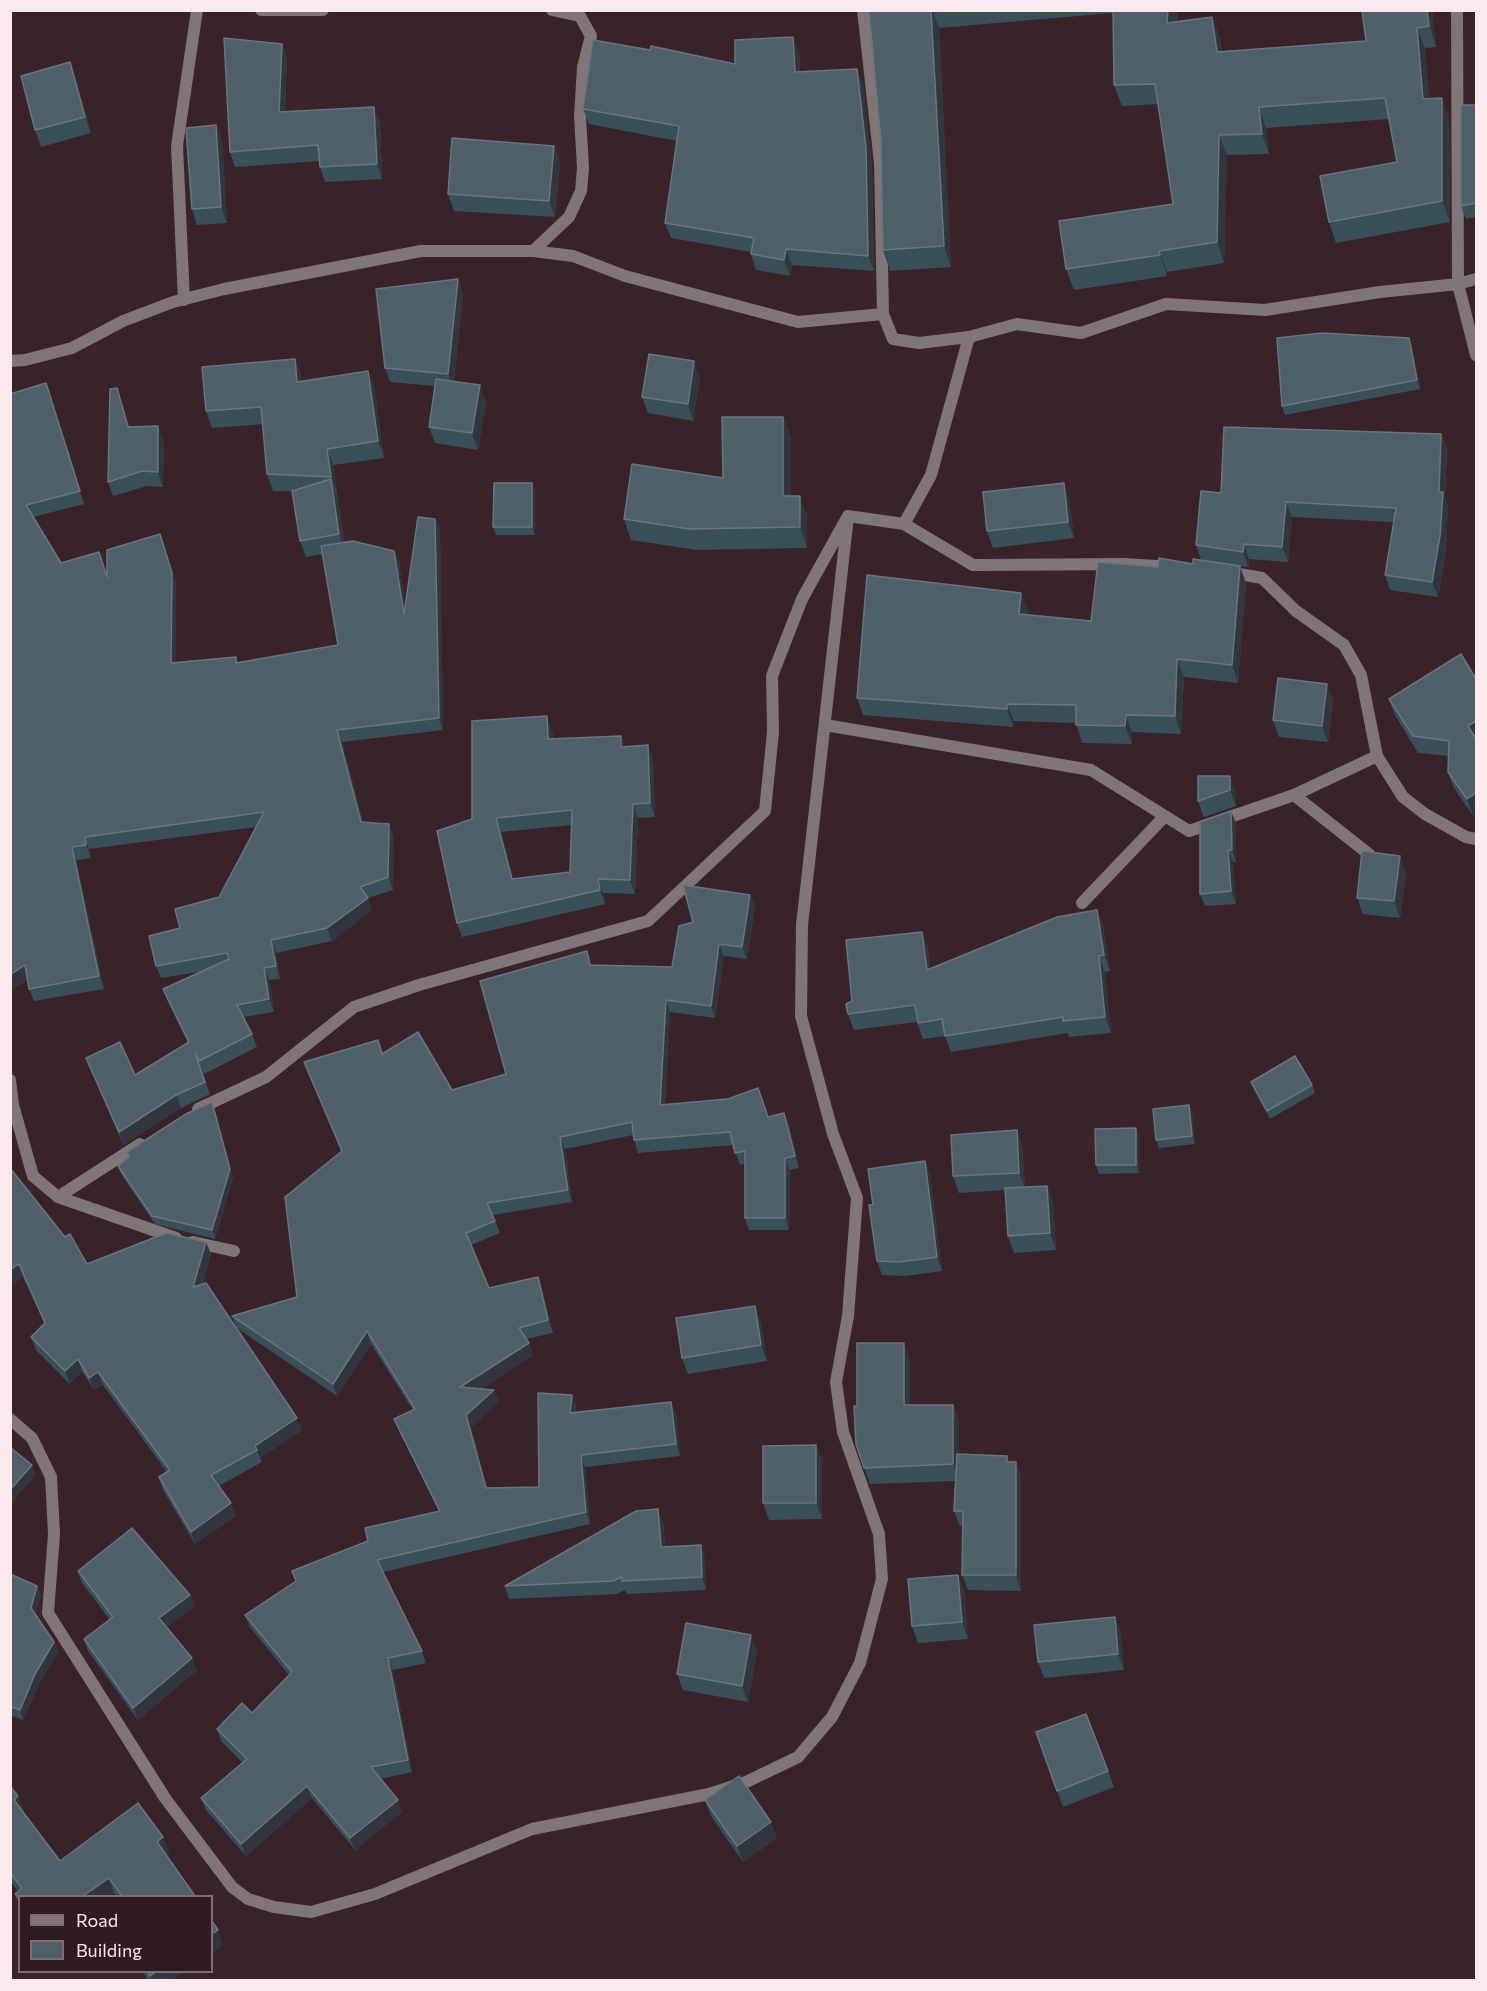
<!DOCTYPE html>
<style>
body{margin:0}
#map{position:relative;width:1487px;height:1991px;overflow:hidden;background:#3a2429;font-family:Commissioner,sans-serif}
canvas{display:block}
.frame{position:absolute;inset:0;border:12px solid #faeaed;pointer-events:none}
.legend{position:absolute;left:18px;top:1895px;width:195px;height:78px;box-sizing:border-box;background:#2f1b20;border:2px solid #806e72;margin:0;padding:8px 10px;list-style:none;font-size:18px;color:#faeaed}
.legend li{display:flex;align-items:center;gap:12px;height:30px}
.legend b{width:30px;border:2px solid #806e72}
</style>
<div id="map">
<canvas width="1487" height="1991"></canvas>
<div class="frame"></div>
<ul class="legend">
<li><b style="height:8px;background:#807577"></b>Road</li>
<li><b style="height:16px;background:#4f6068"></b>Building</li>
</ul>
</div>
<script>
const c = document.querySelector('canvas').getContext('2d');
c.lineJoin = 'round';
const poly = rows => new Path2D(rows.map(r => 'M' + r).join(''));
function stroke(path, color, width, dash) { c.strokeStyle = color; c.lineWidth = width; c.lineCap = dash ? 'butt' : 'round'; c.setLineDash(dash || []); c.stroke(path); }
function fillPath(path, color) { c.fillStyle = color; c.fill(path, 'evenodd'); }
const minor = poly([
 [261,10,323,10],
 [863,10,880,163,883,314],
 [1457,10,1458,284,1476,355],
 [533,251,569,217,581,191,583,168,580,116,583,67,591,36,580,16,552,10],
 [184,300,177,146,197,10],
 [10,361,25,360,72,348,123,321,173,302,224,289,421,251,533,251,573,256,625,276,798,322,883,314,893,339,919,343,969,337,1017,324,1081,333,1166,304,1265,310,1380,292,1458,284,1476,279],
 [904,524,973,565,1125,564,1172,567],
 [1228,572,1262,578,1296,611,1344,645,1361,675,1377,756,1403,797,1425,814,1466,837,1476,839],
 [825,725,1091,770,1189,831,1294,795,1370,855],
 [1294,795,1377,756],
 [1082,903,1165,816],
 [10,1080,13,1105,33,1176,58,1197,176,1238],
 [198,1109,266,1077,354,1007,419,985,648,921,765,811,773,732,772,676,802,599,848,516,904,524,931,475,969,337],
 [58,1197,140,1144],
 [193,1242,234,1251],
 [10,1419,32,1438,51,1477,54,1534,48,1613,165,1798,232,1887,248,1899,274,1907,311,1912,375,1894,532,1829,709,1794,746,1782,798,1757,832,1717,860,1663,882,1579,879,1534,843,1432,836,1382,848,1316,857,1198,833,1134,801,1016,802,925,848,516]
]);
const wall = poly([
 [869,10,1177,10,1177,22,1220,38,1222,52,1366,41,1362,10,1432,10,1436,47,1425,48,1429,99,1449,119,1450,222,1336,243,1329,222,1397,162,1389,119,1266,128,1269,154,1227,155,1224,263,1167,272,1167,276,1074,290,1066,269,1173,204,1159,104,1122,106,1114,85,1113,13,939,28,951,267,890,271,883,250,881,142],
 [282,44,287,59,285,112,374,107,380,122,382,179,325,182,320,167,319,161,235,167,230,152],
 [650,50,735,64,799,52,800,71,857,69,863,85,872,164,874,271,792,265,790,276,756,270,751,254,751,252,671,238,665,223,677,141,589,124,583,109],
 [70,62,76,79,91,133,41,147,35,130],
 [1476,105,1476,217,1466,219,1461,206],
 [216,125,222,142,227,223,197,225,192,209],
 [560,162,555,217,454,211,448,194],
 [463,293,454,381,486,402,478,450,435,443,429,427,435,386,390,382,385,368],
 [1412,346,1420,389,1285,415,1282,406],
 [295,359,301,375,301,382,368,371,374,387,384,458,333,465,344,542,394,551,399,563,405,605,435,519,440,531,443,730,342,742,363,822,394,836,393,890,368,898,372,910,332,941,276,953,280,979,269,980,274,1012,244,1017,252,1034,257,1047,204,1074,200,1066,210,1094,181,1108,123,1145,86,1058,135,1075,188,1043,168,1002,163,989,204,971,161,978,156,966,180,928,219,897,256,827,89,849,91,858,76,860,104,989,34,1001,29,989,28,979,10,990,11,403,10,394,50,396,84,504,33,517,61,563,107,575,160,534,176,585,176,662,236,657,238,663,338,645,323,554,306,557,300,541,292,491,273,491,267,474,263,424,212,428,206,411],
 [700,377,693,421,648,413,642,397],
 [122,402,129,427,164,441,163,487,147,486,113,496,108,482],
 [783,417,791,438,791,496,807,517,807,548,697,550,631,540,624,519,723,478],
 [1441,434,1447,449,1445,497,1448,507,1446,551,1438,597,1390,590,1385,575,1394,522,1292,517,1288,562,1249,559,1248,567,1240,566,1246,584,1238,683,1184,677,1181,734,1132,732,1132,744,1082,743,1076,723,1014,721,1013,727,863,715,857,698,1021,593,1028,611,1028,614,1091,621,1158,567,1193,564,1201,560,1196,545,1221,493],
 [535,491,535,535,496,535,493,527],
 [1069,499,1074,538,993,548,987,531],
 [1476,679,1473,816,1454,788,1448,772,1449,756,1418,753,1395,715,1389,699],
 [1333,700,1328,742,1279,737,1273,720],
 [552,731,553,739,621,736,625,747,653,760,655,817,638,818,635,894,603,893,605,904,462,937,457,923,472,819],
 [572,825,570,872,513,879,501,832],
 [1198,776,1236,792,1236,806,1204,817,1198,801],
 [1231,811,1236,824,1236,862,1233,862,1236,904,1205,906,1200,894],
 [1406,872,1400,918,1363,914,1357,898],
 [750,895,755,907,747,959,724,956,715,1018,670,1012,665,1104,768,1117,789,1125,799,1168,790,1170,789,1230,749,1230,745,1218,745,1164,740,1165,733,1145,638,1153,634,1140,633,1135,565,1149,572,1202,493,1215,500,1233,471,1245,489,1288,538,1277,542,1290,553,1333,526,1339,533,1355,481,1389,494,1390,499,1402,471,1427,487,1488,539,1487,572,1395,576,1407,576,1412,671,1402,676,1414,680,1456,585,1467,590,1524,383,1572,422,1651,426,1663,393,1670,412,1772,380,1779,398,1800,402,1812,355,1850,312,1798,246,1856,206,1810,201,1798,243,1763,221,1741,217,1729,252,1713,289,1675,250,1627,245,1615,368,1541,439,1512,399,1431,394,1419,413,1410,371,1344,337,1396,237,1328,232,1316,297,1297,342,1152,304,1062,383,1054,452,1090,506,1074,592,965,672,967,693,922],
 [1097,910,1103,926,1110,971,1105,972,1111,1033,1069,1037,1068,1033,951,1052,945,1036,923,1039,917,1022,854,1030,848,1014,852,1001,928,948,930,969],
 [1251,1082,1312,1085,1315,1093,1270,1119,1254,1090],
 [212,1102,233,1178,215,1239,155,1224,121,1174,118,1166],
 [1189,1105,1192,1113,1195,1144,1159,1148,1156,1140],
 [1136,1128,1139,1136,1139,1173,1099,1174,1096,1165],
 [1017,1130,1022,1147,1025,1187,1047,1186,1053,1202,1056,1250,1014,1253,1008,1236,1005,1190,959,1193,953,1176],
 [925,1161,930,1175,942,1271,905,1276,882,1275,877,1261,873,1205],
 [10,1168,87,1264,211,1254,202,1285,302,1430,260,1458,262,1462,219,1486,236,1516,195,1544,163,1490,159,1477,167,1472,103,1385,94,1390,82,1371,70,1384,36,1350,31,1337,45,1324,23,1277,10,1286],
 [761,1322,767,1361,688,1374,682,1358],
 [904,1343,910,1360,910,1405,959,1421,959,1454,1016,1462,1021,1478,1021,1591,968,1590,962,1575,963,1526,960,1526,954,1511,955,1481,870,1484,856,1444,857,1406],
 [816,1445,822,1461,822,1519,769,1520,763,1503],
 [663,1522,665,1547,701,1545,705,1558,706,1590,627,1594,625,1590,617,1594,509,1599,505,1586],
 [78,1571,190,1595,195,1606,167,1627,197,1670,138,1720,88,1651,84,1639,110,1620,82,1583],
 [10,1574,37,1586,41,1596,35,1615,54,1642,58,1652,39,1684,23,1720,10,1715],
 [958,1575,964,1591,968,1639,918,1643,912,1626],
 [1121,1633,1124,1670,1044,1678,1038,1662],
 [757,1651,748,1702,683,1690,677,1674],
 [1086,1714,1114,1787,1063,1807,1036,1732],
 [10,1786,18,1796,24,1811,23,1812,60,1861,163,1837,169,1852,166,1855,195,1896,116,1896,114,1893,20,1896,20,1905,15,1894,18,1891,10,1881],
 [705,1800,777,1838,743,1862,711,1816],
 [142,1971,185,1971,172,1980,148,1980]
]);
const shadedWall = poly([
 [931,10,932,10,939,28,951,267,944,246],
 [1168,10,1177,10,1175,44,1167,23],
 [1427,10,1432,10,1436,47,1429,26],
 [1212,17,1220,38,1224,73,1217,52],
 [1417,28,1425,48,1431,120,1423,99],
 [793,37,799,52,801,87,795,72],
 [282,44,287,59,284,128,279,112],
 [70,62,76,79,91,133,85,117],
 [857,69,863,85,872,164,874,271,868,256],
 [1442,98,1449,119,1450,222,1442,201],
 [374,107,380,122,382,179,377,164],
 [1259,107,1266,128,1269,154,1262,134],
 [216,125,222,142,227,223,221,207],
 [1219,135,1227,155,1224,263,1217,242],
 [554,146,560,162,555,217,549,201],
 [786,249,792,265,790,276,784,260],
 [1159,251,1167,272,1167,276,1160,255],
 [458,279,463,293,453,388,448,374],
 [1409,338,1412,346,1420,389,1417,380],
 [295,359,301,375,303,399,297,382],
 [694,361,700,377,693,421,688,404],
 [368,371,374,387,384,458,378,441],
 [480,385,486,402,478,450,472,433],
 [117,388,122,402,134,441,128,427],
 [783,417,791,438,791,517,783,496],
 [158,426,164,441,163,487,158,472],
 [1441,434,1447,449,1445,497,1448,507,1446,551,1438,597,1432,582,1439,492],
 [327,449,333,465,337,493,331,477],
 [331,479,337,496,345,551,339,534],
 [532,483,535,491,535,535,532,527],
 [1064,483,1069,499,1074,538,1068,522],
 [800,496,807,517,807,548,800,527],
 [1286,502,1292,517,1288,562,1282,547],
 [435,519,440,531,443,730,439,718],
 [160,534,176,585,176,675,171,663],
 [1244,544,1249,559,1248,567,1243,552],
 [394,551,399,563,408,627,404,614],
 [1240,566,1246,584,1238,683,1232,665],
 [1021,593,1028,611,1026,631,1019,614],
 [1177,659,1184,677,1181,734,1175,716],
 [1327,684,1333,700,1328,742,1322,726],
 [1007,704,1014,721,1013,727,1007,709],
 [1126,715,1132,732,1132,744,1125,726],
 [547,716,552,731,553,753,548,739],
 [1476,721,1476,741,1468,726],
 [337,730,342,742,366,835,361,822],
 [621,736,626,750,621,747],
 [648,745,653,760,655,817,650,803],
 [1230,776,1236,792,1236,806,1230,790],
 [1476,793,1476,813,1473,816,1467,799],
 [633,804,638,818,635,894,630,880],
 [1231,811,1236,824,1236,862,1232,850],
 [496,818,501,832,517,893,512,879],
 [389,824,394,836,393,890,388,877],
 [85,837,89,849,91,858,86,845],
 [72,847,76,860,104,989,99,976],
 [1228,850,1233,862,1236,904,1231,891],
 [1400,856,1406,872,1400,918,1394,901],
 [598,879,603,893,605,904,600,890],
 [750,895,755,907,747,959,742,947],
 [368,898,372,910,332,941,327,928],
 [1097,910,1103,926,1110,971,1104,955],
 [922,932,928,948,932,987,927,970],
 [271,940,276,953,280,979,276,966],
 [719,944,724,956,715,1018,711,1006],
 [1099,956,1105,972,1111,1033,1105,1017],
 [25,965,30,977,10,990,10,975],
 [264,968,269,980,274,1012,269,999],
 [666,1000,670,1012,664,1117,660,1105],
 [176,1095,181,1108,123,1145,119,1132],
 [212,1102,233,1178,215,1239,212,1230],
 [1189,1105,1192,1113,1195,1144,1192,1136],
 [784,1113,789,1125,799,1168,795,1156],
 [1136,1128,1139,1136,1139,1173,1136,1165],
 [1017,1130,1022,1147,1025,1189,1019,1173],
 [560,1137,565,1149,572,1202,568,1190],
 [785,1158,790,1170,789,1230,785,1218],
 [925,1161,930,1175,942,1271,937,1257],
 [1047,1186,1053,1202,1056,1250,1050,1233],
 [206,1242,211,1254,197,1300,193,1287],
 [19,1264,23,1277,10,1286,10,1270],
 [538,1277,542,1290,553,1333,548,1320],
 [755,1306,761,1322,767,1361,761,1345],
 [367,1331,371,1344,337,1396,333,1384],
 [529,1343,533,1355,465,1399,460,1387],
 [904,1343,910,1360,910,1422,904,1405],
 [78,1359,82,1371,70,1384,65,1371],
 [98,1372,103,1385,94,1390,89,1378],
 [494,1390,499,1402,471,1427,490,1501,486,1488,466,1415],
 [572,1395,576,1407,575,1425,570,1413],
 [671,1402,676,1414,680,1456,676,1444],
 [953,1405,959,1421,959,1480,953,1464],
 [297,1418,302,1430,260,1458,255,1446],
 [816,1445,822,1461,822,1519,816,1503],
 [581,1455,585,1467,590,1524,586,1512],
 [1016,1462,1021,1478,1021,1591,1016,1575],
 [32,1465,36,1475,10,1505,10,1490],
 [231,1503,236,1516,195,1544,191,1532],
 [658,1509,663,1522,666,1560,661,1547],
 [701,1545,705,1558,706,1590,702,1577],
 [958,1575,964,1591,968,1639,962,1622],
 [37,1586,41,1596,34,1618,31,1608],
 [190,1595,195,1606,164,1630,159,1618],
 [1115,1617,1121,1633,1124,1670,1118,1654],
 [751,1635,757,1651,748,1702,742,1686],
 [54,1642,58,1652,39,1684,23,1720,20,1710,35,1674],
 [192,1658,197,1670,138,1720,133,1708],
 [388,1658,393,1670,412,1772,408,1760],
 [307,1786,312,1798,246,1856,241,1844],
 [18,1796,24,1811,19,1815,14,1800],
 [398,1800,402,1812,355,1850,350,1838],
 [771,1822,777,1838,743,1862,737,1846],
 [163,1837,169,1852,162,1857,157,1842],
 [109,1878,114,1893,110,1896,83,1896],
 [218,1930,223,1945,212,1953,212,1934],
 [157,1971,185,1971,172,1980,152,1980,150,1976]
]);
const building = poly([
 [869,10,931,10,944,246,883,250,881,142,869,10],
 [1113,10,1168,10,1167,23,1212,17,1217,52,1366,41,1362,10,1427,10,1429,26,1417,28,1423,99,1442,98,1442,201,1329,222,1320,176,1397,162,1385,98,1259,107,1262,134,1219,135,1217,242,1159,251,1160,255,1066,269,1059,221,1173,204,1155,84,1114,85,1113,10],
 [793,37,795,72,857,69,866,148,868,256,786,249,784,260,751,254,754,238,665,223,679,126,583,109,593,40,650,50,651,46,735,64,735,40,793,37],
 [224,38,282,44,279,112,374,107,377,164,320,167,318,145,230,152,224,38],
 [70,62,85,117,35,130,21,76,70,62],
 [1461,105,1476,105,1476,203,1461,206,1461,105],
 [216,125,221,207,192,209,186,128,216,125],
 [452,138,554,146,549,201,448,194,452,138],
 [458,279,448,374,385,368,376,289,458,279],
 [1322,333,1409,338,1417,380,1282,406,1277,338,1322,333],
 [649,354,694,361,688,404,642,397,649,354],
 [295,359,297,382,368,371,378,441,327,449,331,477,267,474,261,407,206,411,202,367,295,359],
 [436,379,480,385,472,433,429,427,436,379],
 [46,383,80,491,26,505,61,563,99,552,107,577,107,550,160,534,172,573,171,663,236,657,236,663,338,645,321,546,353,541,394,551,404,614,418,517,435,519,439,718,337,730,361,822,389,824,388,877,360,887,368,898,327,928,271,940,276,966,264,968,269,999,237,1005,252,1034,199,1061,195,1053,205,1082,176,1095,119,1132,86,1058,120,1042,135,1075,189,1042,163,989,229,959,227,953,156,966,149,936,180,928,175,909,219,897,264,812,85,837,86,845,72,847,99,976,29,989,25,965,10,975,10,404,12,403,10,400,10,394,46,383],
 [117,388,128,427,158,426,158,472,142,471,108,482,110,389,117,388],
 [722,417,783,417,783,496,800,496,800,527,689,529,624,519,632,464,723,478,722,417],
 [1224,427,1441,434,1439,492,1443,492,1440,536,1432,582,1385,575,1396,508,1286,502,1282,547,1244,544,1243,552,1196,545,1201,491,1221,493,1224,427],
 [331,479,339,534,300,541,292,491,331,479],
 [494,483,532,483,532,527,493,527,494,483],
 [1064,483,1068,522,987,531,983,492,1064,483],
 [1159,558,1193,564,1193,559,1240,566,1232,665,1177,659,1175,716,1126,715,1125,726,1076,725,1076,705,1007,704,1007,709,857,698,867,575,1021,593,1019,614,1091,621,1098,562,1158,567,1159,558],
 [1461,654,1476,679,1476,721,1468,726,1476,739,1476,793,1467,799,1448,772,1449,741,1413,736,1389,699,1461,654],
 [1278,678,1327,684,1322,726,1273,720,1278,678],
 [547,716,548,739,621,736,621,747,648,745,650,803,633,804,630,880,598,879,600,890,457,923,437,831,472,819,472,721,547,716],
 [572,810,570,872,512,879,496,818,572,810],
 [1198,776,1230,776,1230,790,1198,801,1198,776],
 [1231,811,1232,850,1228,850,1231,891,1200,894,1200,822,1231,811],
 [1362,851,1400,856,1394,901,1357,898,1362,851],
 [683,885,750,895,742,947,719,944,711,1006,666,1000,660,1105,728,1099,758,1088,768,1117,784,1113,795,1156,785,1158,785,1218,745,1218,745,1151,735,1153,730,1132,634,1140,632,1122,560,1137,568,1190,487,1203,495,1221,466,1233,489,1288,538,1277,548,1320,519,1328,529,1343,460,1387,494,1390,466,1415,486,1488,539,1487,538,1393,572,1395,570,1413,671,1402,676,1444,581,1455,586,1512,377,1560,422,1651,388,1658,408,1760,371,1767,398,1800,350,1838,307,1786,241,1844,201,1798,247,1759,217,1729,242,1703,252,1713,292,1672,245,1615,296,1581,292,1571,368,1541,365,1528,440,1511,394,1419,415,1409,367,1331,333,1384,232,1316,297,1297,285,1197,342,1151,304,1062,378,1040,382,1054,418,1032,452,1090,506,1074,480,981,587,951,590,965,672,967,679,926,693,922,683,885],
 [1097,910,1104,955,1099,956,1105,1017,1063,1021,1063,1017,945,1036,942,1019,918,1023,915,1005,848,1014,846,1004,852,1001,846,940,922,932,927,970,1057,917,1097,910],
 [1295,1056,1312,1085,1267,1111,1251,1082,1295,1056],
 [212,1102,230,1169,212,1230,152,1216,118,1166,129,1157,127,1152,186,1114,212,1102],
 [1189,1105,1192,1136,1156,1140,1153,1109,1189,1105],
 [1136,1128,1136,1165,1096,1165,1095,1129,1136,1128],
 [1017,1130,1019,1173,953,1176,951,1135,1017,1130],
 [925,1161,937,1257,899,1262,877,1261,869,1205,873,1205,868,1169,925,1161],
 [10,1168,65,1237,70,1234,87,1264,166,1233,206,1242,193,1287,206,1283,297,1418,255,1446,257,1450,211,1475,231,1503,191,1532,159,1477,170,1470,98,1372,89,1378,78,1359,65,1371,31,1337,45,1323,19,1264,10,1270,10,1168],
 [1047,1186,1050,1233,1008,1236,1005,1188,1047,1186],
 [755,1306,761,1345,682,1358,676,1318,755,1306],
 [857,1343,904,1343,904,1405,953,1405,953,1464,864,1468,856,1444,854,1406,857,1406,857,1343],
 [816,1445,816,1503,763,1503,763,1446,816,1445],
 [10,1447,32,1465,10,1490,10,1447],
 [957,1454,1007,1456,1007,1462,1016,1462,1016,1575,962,1575,963,1511,954,1511,957,1454],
 [658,1509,661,1547,701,1545,702,1577,622,1581,621,1577,613,1581,505,1586,636,1511,658,1509],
 [132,1528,190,1595,159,1618,192,1658,133,1708,84,1639,113,1617,78,1571,132,1528],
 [10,1574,37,1586,31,1608,54,1642,35,1674,20,1710,10,1706,10,1574],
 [958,1575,962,1622,912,1626,908,1579,958,1575],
 [1115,1617,1118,1654,1038,1662,1034,1625,1115,1617],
 [686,1623,751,1635,742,1686,677,1674,686,1623],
 [1086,1714,1108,1771,1057,1791,1036,1732,1086,1714],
 [739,1776,771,1822,737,1846,705,1800,739,1776],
 [10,1786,18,1796,14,1800,60,1861,138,1803,163,1837,157,1842,195,1896,122,1896,109,1878,83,1896,20,1896,20,1899,15,1894,22,1888,10,1873,10,1786],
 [212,1921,218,1930,212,1934,212,1921],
 [147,1971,157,1971,150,1976,147,1971]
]);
stroke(minor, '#807577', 12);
fillPath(wall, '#3a5058');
fillPath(shadedWall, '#32373f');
fillPath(building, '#4f6068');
stroke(building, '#6a767d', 1.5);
</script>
